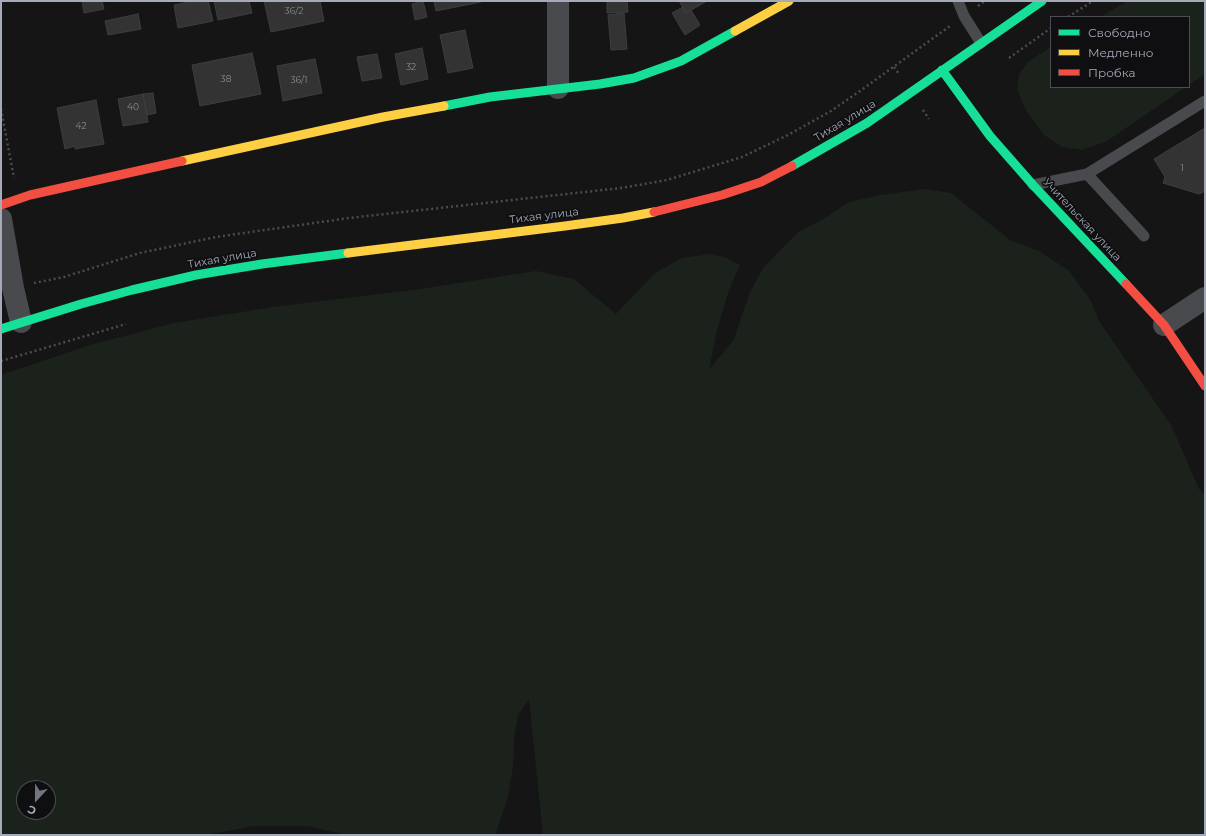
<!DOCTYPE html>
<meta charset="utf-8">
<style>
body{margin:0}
#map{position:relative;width:1206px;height:836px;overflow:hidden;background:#151515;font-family:Montserrat,sans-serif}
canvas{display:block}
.frame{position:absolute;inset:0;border:2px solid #a4aab7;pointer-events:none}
.legend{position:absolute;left:1050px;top:16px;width:140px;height:72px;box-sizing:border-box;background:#0f0f11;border:1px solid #4b4d53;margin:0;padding:5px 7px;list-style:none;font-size:12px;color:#a4aab7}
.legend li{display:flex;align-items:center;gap:8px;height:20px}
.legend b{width:20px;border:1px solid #4b4d53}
.north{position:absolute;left:16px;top:780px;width:40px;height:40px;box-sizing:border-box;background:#0f0f11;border:1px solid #4b4d53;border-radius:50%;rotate:202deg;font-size:11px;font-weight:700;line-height:16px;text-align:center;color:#a4aab7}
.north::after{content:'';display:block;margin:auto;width:14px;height:18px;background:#72767e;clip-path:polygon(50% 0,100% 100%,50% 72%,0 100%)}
</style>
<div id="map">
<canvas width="1206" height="836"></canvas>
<div class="frame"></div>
<ul class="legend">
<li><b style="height:5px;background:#16e098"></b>Свободно</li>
<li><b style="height:5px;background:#ffcf43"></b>Медленно</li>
<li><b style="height:5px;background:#f24e42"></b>Пробка</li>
</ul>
<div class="north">С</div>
</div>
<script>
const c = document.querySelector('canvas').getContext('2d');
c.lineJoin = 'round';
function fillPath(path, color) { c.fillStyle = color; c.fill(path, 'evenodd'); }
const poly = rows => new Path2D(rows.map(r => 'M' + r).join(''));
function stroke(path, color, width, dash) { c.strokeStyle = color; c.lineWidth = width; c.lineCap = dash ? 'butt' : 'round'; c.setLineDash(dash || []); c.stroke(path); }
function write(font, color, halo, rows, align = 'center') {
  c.font = font + ' Montserrat,sans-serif'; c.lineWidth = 3.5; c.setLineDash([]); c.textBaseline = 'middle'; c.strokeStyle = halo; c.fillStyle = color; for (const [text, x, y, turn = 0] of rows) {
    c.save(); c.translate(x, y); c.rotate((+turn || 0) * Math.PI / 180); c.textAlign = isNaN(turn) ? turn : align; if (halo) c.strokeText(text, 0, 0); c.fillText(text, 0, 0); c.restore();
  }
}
const green = poly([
 [1128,1,1205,1,1205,74,1189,85,1189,17,1100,17],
 [1051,47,1051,87,1186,87,1107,141,1082,150,1062,147,1044,135,1026,110,1017,90,1019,74,1029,61],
 [924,189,951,193,1010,240,1037,250,1068,270,1090,299,1099,321,1171,425,1199,489,1205,495,1205,835,543,835,529,699,518,715,514,739,513,767,507,801,495,835,346,835,307,826,254,826,205,835,1,835,1,375,90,345,174,323,273,307,420,289,536,271,574,279,616,314,655,273,682,258,710,254,724,257,740,265,729,290,717,330,709,370,734,339,750,292,763,268,798,232,825,218,849,202,881,195],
 [24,788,48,788,48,812,24,812]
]);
const building = poly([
 [82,1,102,1,104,9,84,13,82,1],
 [194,1,208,1,213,21,178,28,174,5,194,1],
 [214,1,249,1,252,13,218,20,214,1],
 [264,1,320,1,324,21,271,32,264,1],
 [423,1,427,17,415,20,412,4,423,1],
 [434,1,481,1,481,2,436,11,434,1],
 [607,1,627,1,628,12,607,13,607,1],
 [679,1,707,1,686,13,679,1],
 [683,7,686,13,691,10,700,25,685,35,672,13,683,7],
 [624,13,627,49,611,50,608,15,624,13],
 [138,14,141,29,108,35,105,21,138,14],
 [465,30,473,68,448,73,440,35,465,30],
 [422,48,428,79,401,85,395,54,422,48],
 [252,53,261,94,200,106,192,65,252,53],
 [377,54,382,78,362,81,357,57,377,54],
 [315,59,322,93,283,101,277,66,315,59],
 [153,93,156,113,147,115,143,94,153,93],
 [143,94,148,122,123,126,118,99,143,94],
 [96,100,104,144,75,149,75,146,65,149,57,108,96,100],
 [1205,128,1205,191,1199,194,1163,183,1165,177,1154,159,1205,128]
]);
const path = poly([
 [978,6,985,1],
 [1068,17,1093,1],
 [1009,58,1051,28],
 [894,67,899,74],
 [1,109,14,178],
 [923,110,929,119],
 [34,283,64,277,140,253,216,237,349,218,621,188,667,180,742,157,788,135,831,111,860,91,950,26],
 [1,361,126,324]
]);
const lane = poly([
 [958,1,964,16,981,43],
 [1087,174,1144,236],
 [1033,185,1087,174,1205,101]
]);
const street = poly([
 [558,1,558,88],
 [1,219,13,288,21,322],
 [1164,325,1205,298]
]);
const fast = poly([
 [942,70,990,136,1033,185,1126,284],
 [444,106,490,97,600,84,634,78,681,61,735,31],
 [792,166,867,123,1042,1],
 [1,329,81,304,132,290,196,275,262,264,348,253]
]);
const slow = poly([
 [735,31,789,1],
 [182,161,383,117,444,106],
 [348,253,565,226,623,218,654,212]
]);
const jam = poly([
 [1,205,30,195,182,161],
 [654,212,722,195,761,182,792,166],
 [1126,284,1164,325,1205,386]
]);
const numberNames = [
 ["36/2",294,11],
 ["32",411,67],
 ["38",226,79],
 ["36/1",299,80],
 ["40",133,107],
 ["42",81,126],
 ["1",1182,168]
];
const streetNames = [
 ["Тихая улица",845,121,-31],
 ["Тихая улица",544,216,-7],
 ["Учительская улица",1082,220,47],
 ["Тихая улица",222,259,-10]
];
fillPath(green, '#1b221c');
fillPath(building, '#333334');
stroke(building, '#3d3e41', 1);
stroke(path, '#4a4c4f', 2.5, [2, 3]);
stroke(lane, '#484a4e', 11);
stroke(street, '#484a4e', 22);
stroke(fast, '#16e098', 9);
stroke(slow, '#ffcf43', 9);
stroke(jam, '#f24e42', 9);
write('9px', '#888c96', null, numberNames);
write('11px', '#a4aab7', '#0f0f11', streetNames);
</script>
